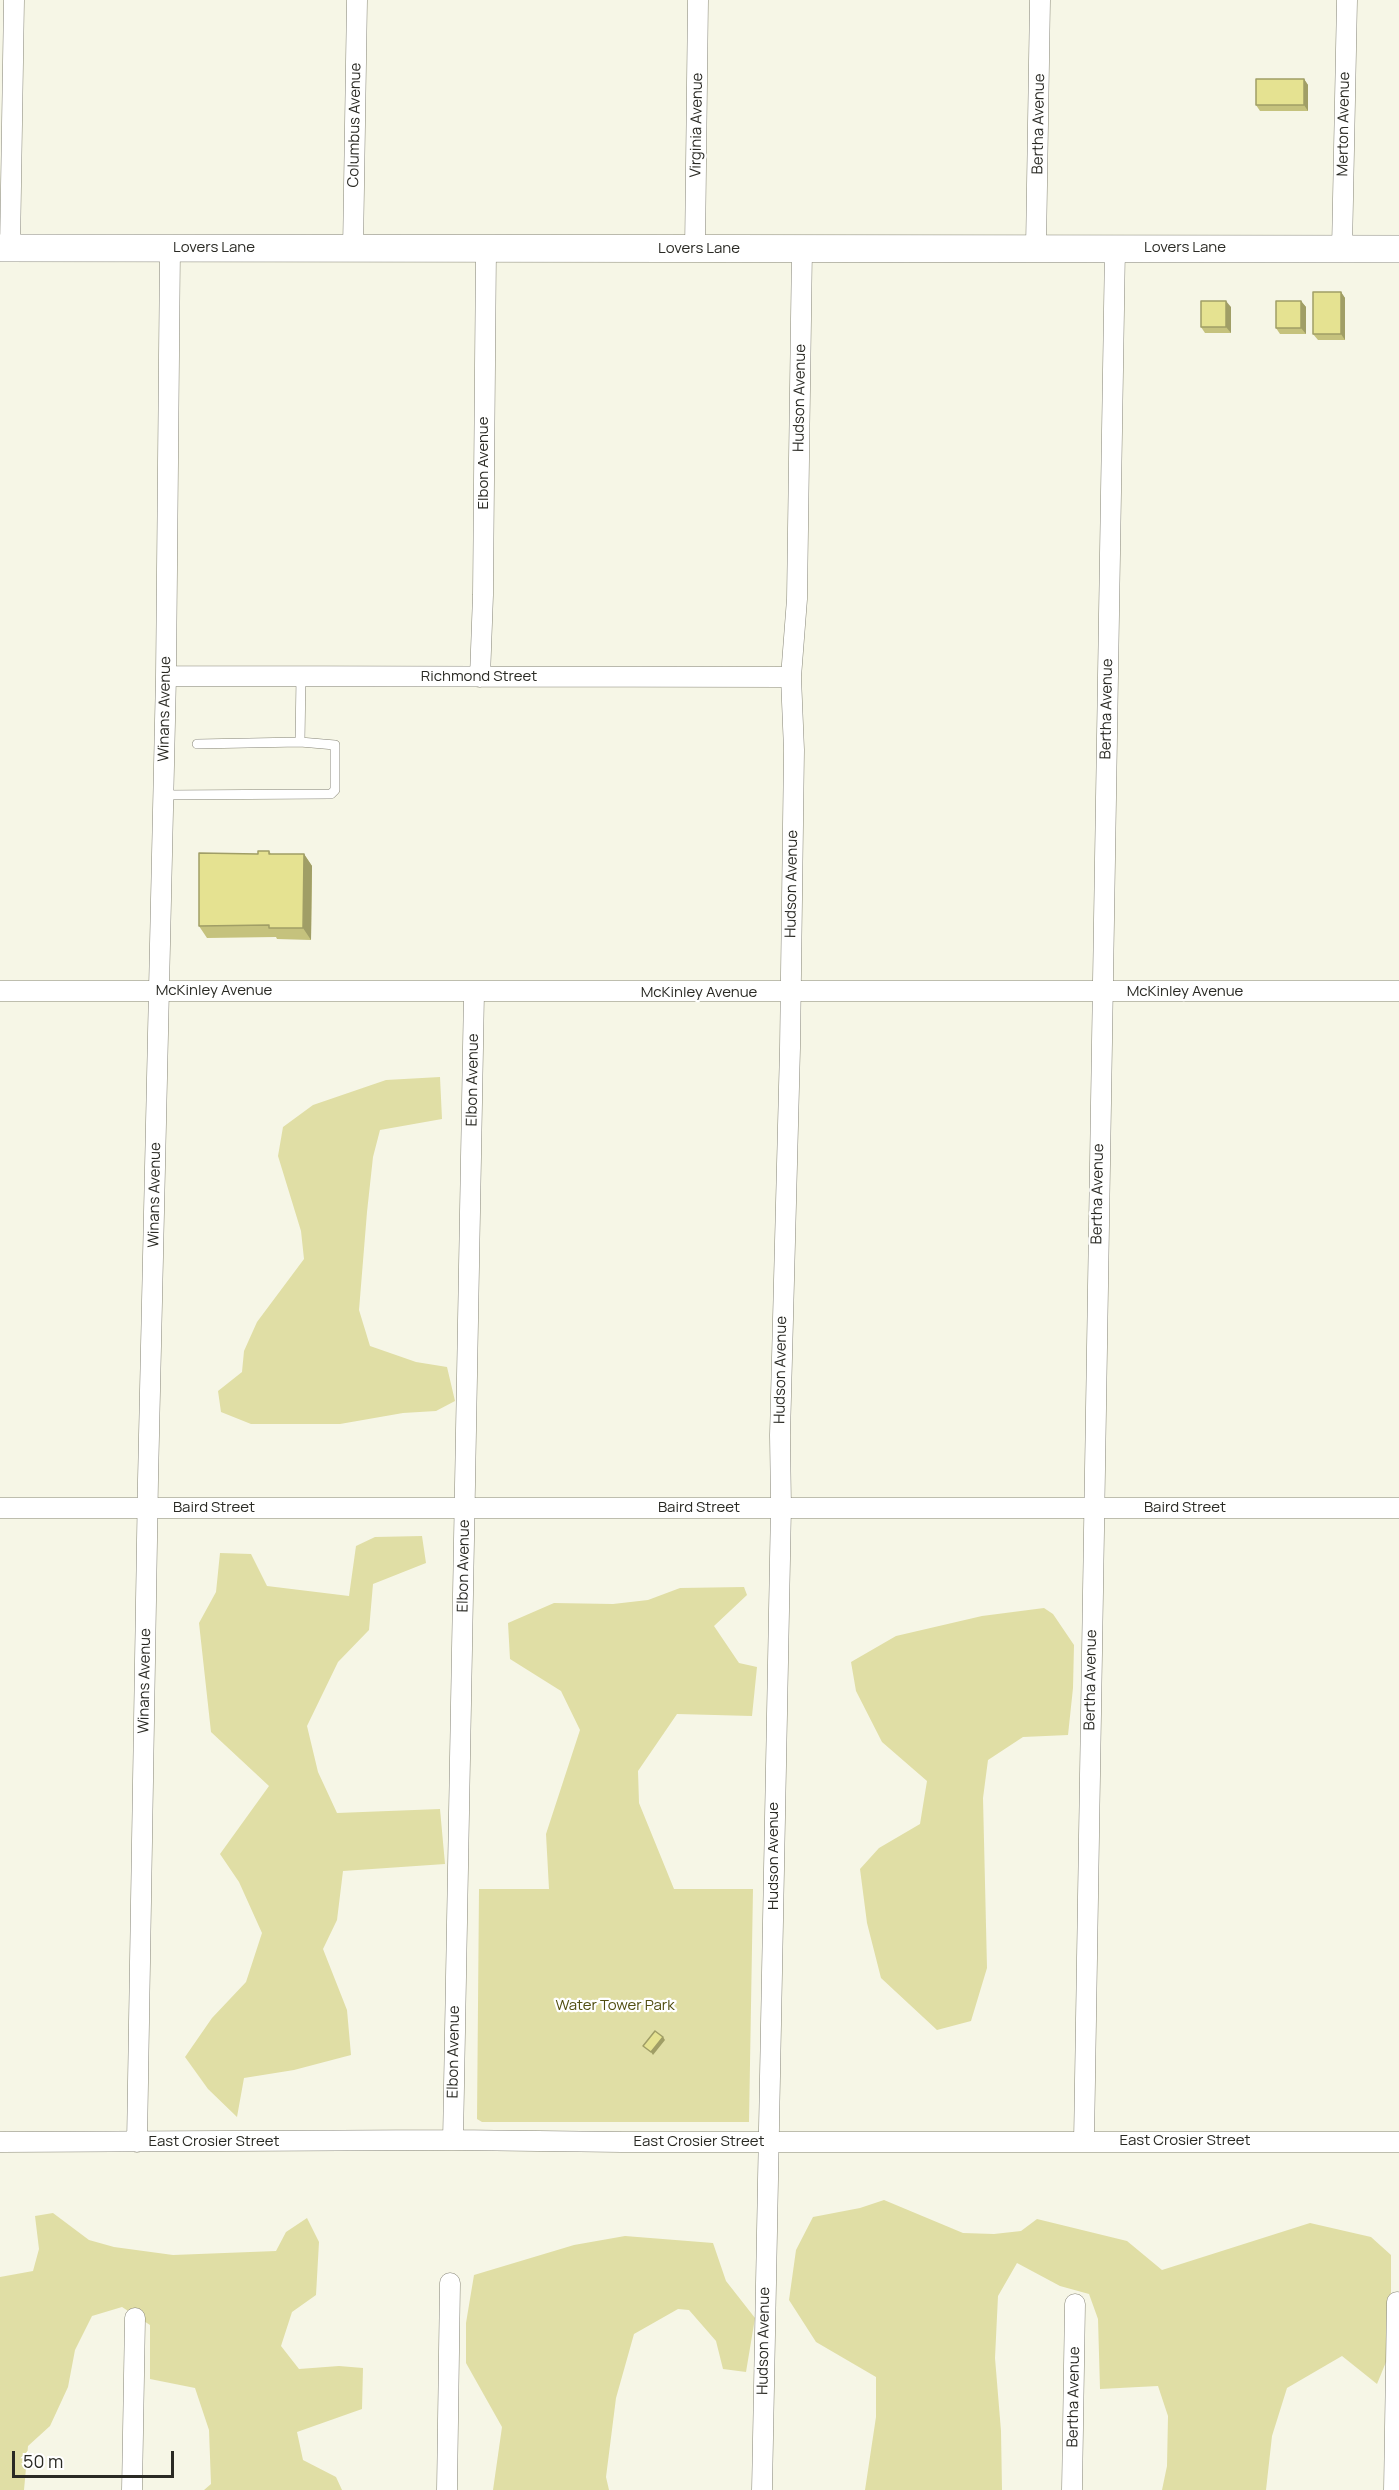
<!DOCTYPE html>
<style>
body{margin:0}
#map{position:relative;width:1399px;height:2490px;overflow:hidden;background:#f6f6e6;font-family:Manrope,sans-serif}
canvas{display:block}
.scale{position:absolute;left:12px;top:2451px;width:162px;height:27px;box-sizing:border-box;border:3px solid #2a2a24;border-top:0;padding-left:8px;font-size:18px;line-height:21px;white-space:nowrap;color:#2a2a24;-webkit-text-stroke:4px #fff;paint-order:stroke}
</style>
<div id="map">
<canvas width="1399" height="2490"></canvas>
<div class="scale">50 m</div>
</div>
<script>
const c = document.querySelector('canvas').getContext('2d');
c.lineJoin = 'round';
function fillPath(path, color) { c.fillStyle = color; c.fill(path, 'evenodd'); }
const poly = rows => new Path2D(rows.map(r => 'M' + r).join(''));
function stroke(path, color, width, dash) { c.strokeStyle = color; c.lineWidth = width; c.lineCap = dash ? 'butt' : 'round'; c.setLineDash(dash || []); c.stroke(path); }
function write(font, color, halo, rows, align = 'center') {
  c.font = font + ' Manrope,sans-serif'; c.lineWidth = 4.5; c.setLineDash([]); c.textBaseline = 'middle'; c.strokeStyle = halo; c.fillStyle = color; for (const [text, x, y, turn = 0] of rows) {
    c.save(); c.translate(x, y); c.rotate((+turn || 0) * Math.PI / 180); c.textAlign = isNaN(turn) ? turn : align; if (halo) c.strokeText(text, 0, 0); c.fillText(text, 0, 0); c.restore();
  }
}
const green = poly([
 [440,1077,442,1119,380,1130,373,1157,367,1212,359,1310,370,1346,416,1362,447,1367,455,1401,436,1411,403,1413,340,1424,251,1424,221,1412,218,1391,242,1372,244,1351,257,1322,304,1259,301,1231,278,1156,283,1127,313,1105,386,1080],
 [422,1536,426,1563,373,1584,369,1630,338,1662,307,1726,318,1772,337,1813,440,1809,445,1864,343,1871,337,1920,323,1949,347,2010,351,2055,294,2070,244,2078,237,2117,208,2089,185,2057,212,2018,246,1982,262,1933,239,1882,220,1854,269,1786,211,1732,199,1623,216,1592,220,1553,251,1554,267,1586,349,1596,356,1546,375,1537],
 [744,1587,747,1595,714,1626,739,1663,757,1667,752,1716,677,1714,638,1771,639,1803,674,1889,753,1889,749,2122,482,2122,477,2119,479,1889,549,1889,546,1834,580,1730,561,1691,510,1659,508,1623,554,1603,613,1604,648,1600,680,1588],
 [1044,1608,1053,1614,1074,1645,1073,1688,1068,1735,1023,1737,988,1760,983,1798,987,1968,971,2021,937,2030,881,1978,867,1923,860,1869,879,1848,920,1824,927,1781,882,1742,856,1691,851,1662,896,1636,982,1616],
 [884,2200,963,2233,994,2234,1021,2231,1037,2219,1127,2241,1162,2270,1310,2223,1371,2237,1391,2255,1391,2296,1386,2362,1377,2384,1342,2356,1287,2388,1272,2436,1266,2490,1162,2490,1167,2466,1168,2416,1158,2386,1100,2389,1098,2319,1089,2294,1060,2286,1017,2263,998,2296,995,2358,1001,2431,1002,2490,865,2490,876,2417,876,2377,816,2342,789,2300,796,2250,813,2217,860,2208],
 [53,2213,89,2240,114,2247,173,2255,276,2251,286,2232,307,2218,319,2242,316,2295,292,2312,281,2346,299,2369,339,2366,363,2368,362,2409,297,2432,303,2460,336,2477,342,2490,204,2490,211,2484,209,2430,195,2388,150,2379,150,2325,122,2307,92,2316,75,2350,68,2387,50,2426,28,2446,24,2490,0,2490,0,2277,33,2271,39,2249,35,2216],
 [625,2236,713,2243,726,2281,755,2318,746,2372,723,2369,716,2341,689,2310,678,2309,634,2334,616,2398,606,2477,609,2490,493,2490,502,2427,466,2363,466,2323,474,2275,574,2245]
]);
const lane = poly([
 [197,744,300,742,301,676],
 [163,795,331,794,335,790,335,745,300,742]
]);
const street = poly([
 [1036,247,1040,0],
 [10,248,14,0],
 [353,249,357,0],
 [695,249,698,0],
 [1342,249,1347,0],
 [166,676,791,677],
 [480,677,483,595,486,250],
 [0,991,1399,991],
 [0,1508,1399,1508],
 [453,2140,474,993],
 [1084,2141,1115,248],
 [0,2142,453,2140,622,2142,1399,2142],
 [137,2142,148,1480,166,676,170,249],
 [132,2490,135,2318],
 [447,2490,450,2283],
 [762,2490,781,1507,780,1435,790,1048,794,750,791,677,797,599,802,249],
 [1072,2490,1075,2304],
 [1394,2490,1397,2302]
]);
const secondary = poly([
 [0,248,1399,249]
]);
const wall = poly([
 [1304,79,1308,85,1308,111,1260,111,1256,105],
 [1341,292,1345,298,1345,340,1318,340,1313,334],
 [1301,301,1306,307,1306,334,1280,334,1276,328],
 [1231,307,1231,333,1205,333,1201,327],
 [269,851,271,854,304,854,312,866,311,940,277,939,276,937,207,938,199,926,258,854]
]);
const shadedWall = poly([
 [1304,79,1308,85,1308,111,1304,105],
 [1341,292,1345,298,1345,340,1341,334],
 [1226,301,1231,307,1231,333,1226,327],
 [1301,301,1306,307,1306,334,1301,328],
 [304,854,312,866,311,940,303,928],
 [663,2037,665,2040,653,2055,651,2052]
]);
const building = poly([
 [1256,79,1304,79,1304,105,1256,105,1256,79],
 [1313,292,1341,292,1341,334,1313,334,1313,292],
 [1201,301,1226,301,1226,327,1201,327,1201,301],
 [1276,301,1301,301,1301,328,1276,328,1276,301],
 [258,851,269,851,269,854,304,854,303,928,269,928,269,925,199,926,199,853,258,854,258,851],
 [655,2031,663,2037,651,2052,643,2046,655,2031]
]);
const streetNames = [
 ["Bertha Avenue",1039,124,-89],
 ["Merton Avenue",1344,124,-89],
 ["Columbus Avenue",355,125,-89],
 ["Virginia Avenue",697,125,-89],
 ["Lovers Lane",214,248],
 ["Lovers Lane",1185,248],
 ["Lovers Lane",699,249],
 ["Hudson Avenue",800,398,-89],
 ["Elbon Avenue",484,463,-90],
 ["Richmond Street",479,677],
 ["Winans Avenue",165,709,-89],
 ["Bertha Avenue",1107,709,-89],
 ["Hudson Avenue",792,884,-89],
 ["McKinley Avenue",214,991],
 ["McKinley Avenue",1185,992],
 ["McKinley Avenue",699,993],
 ["Elbon Avenue",473,1080,-89],
 ["Bertha Avenue",1098,1194,-89],
 ["Winans Avenue",155,1195,-89],
 ["Hudson Avenue",781,1370,-89],
 ["Baird Street",214,1508],
 ["Baird Street",699,1508],
 ["Baird Street",1185,1508],
 ["Elbon Avenue",464,1566,-89],
 ["Bertha Avenue",1091,1680,-89],
 ["Winans Avenue",145,1681,-89],
 ["Hudson Avenue",774,1856,-90],
 ["Elbon Avenue",454,2052,-89],
 ["East Crosier Street",1185,2141],
 ["East Crosier Street",214,2142],
 ["East Crosier Street",699,2142],
 ["Hudson Avenue",764,2341,-89],
 ["Bertha Avenue",1074,2397,-89]
];
const parkNames = [
 ["Water Tower Park",615,2006]
];
fillPath(green, '#e0dea5');
stroke(lane, '#868577', 10);
stroke(street, '#868577', 21);
stroke(secondary, '#868577', 28);
stroke(lane, '#fff', 9);
stroke(street, '#fff', 20);
stroke(secondary, '#fff', 27);
fillPath(wall, '#c5c27d');
fillPath(shadedWall, '#a09e66');
fillPath(building, '#e5e291');
stroke(building, '#a09e66', 1.5);
write('15px', '#2a2a24', '#fff', streetNames);
write('15px', '#514e11', '#fff', parkNames);
</script>
